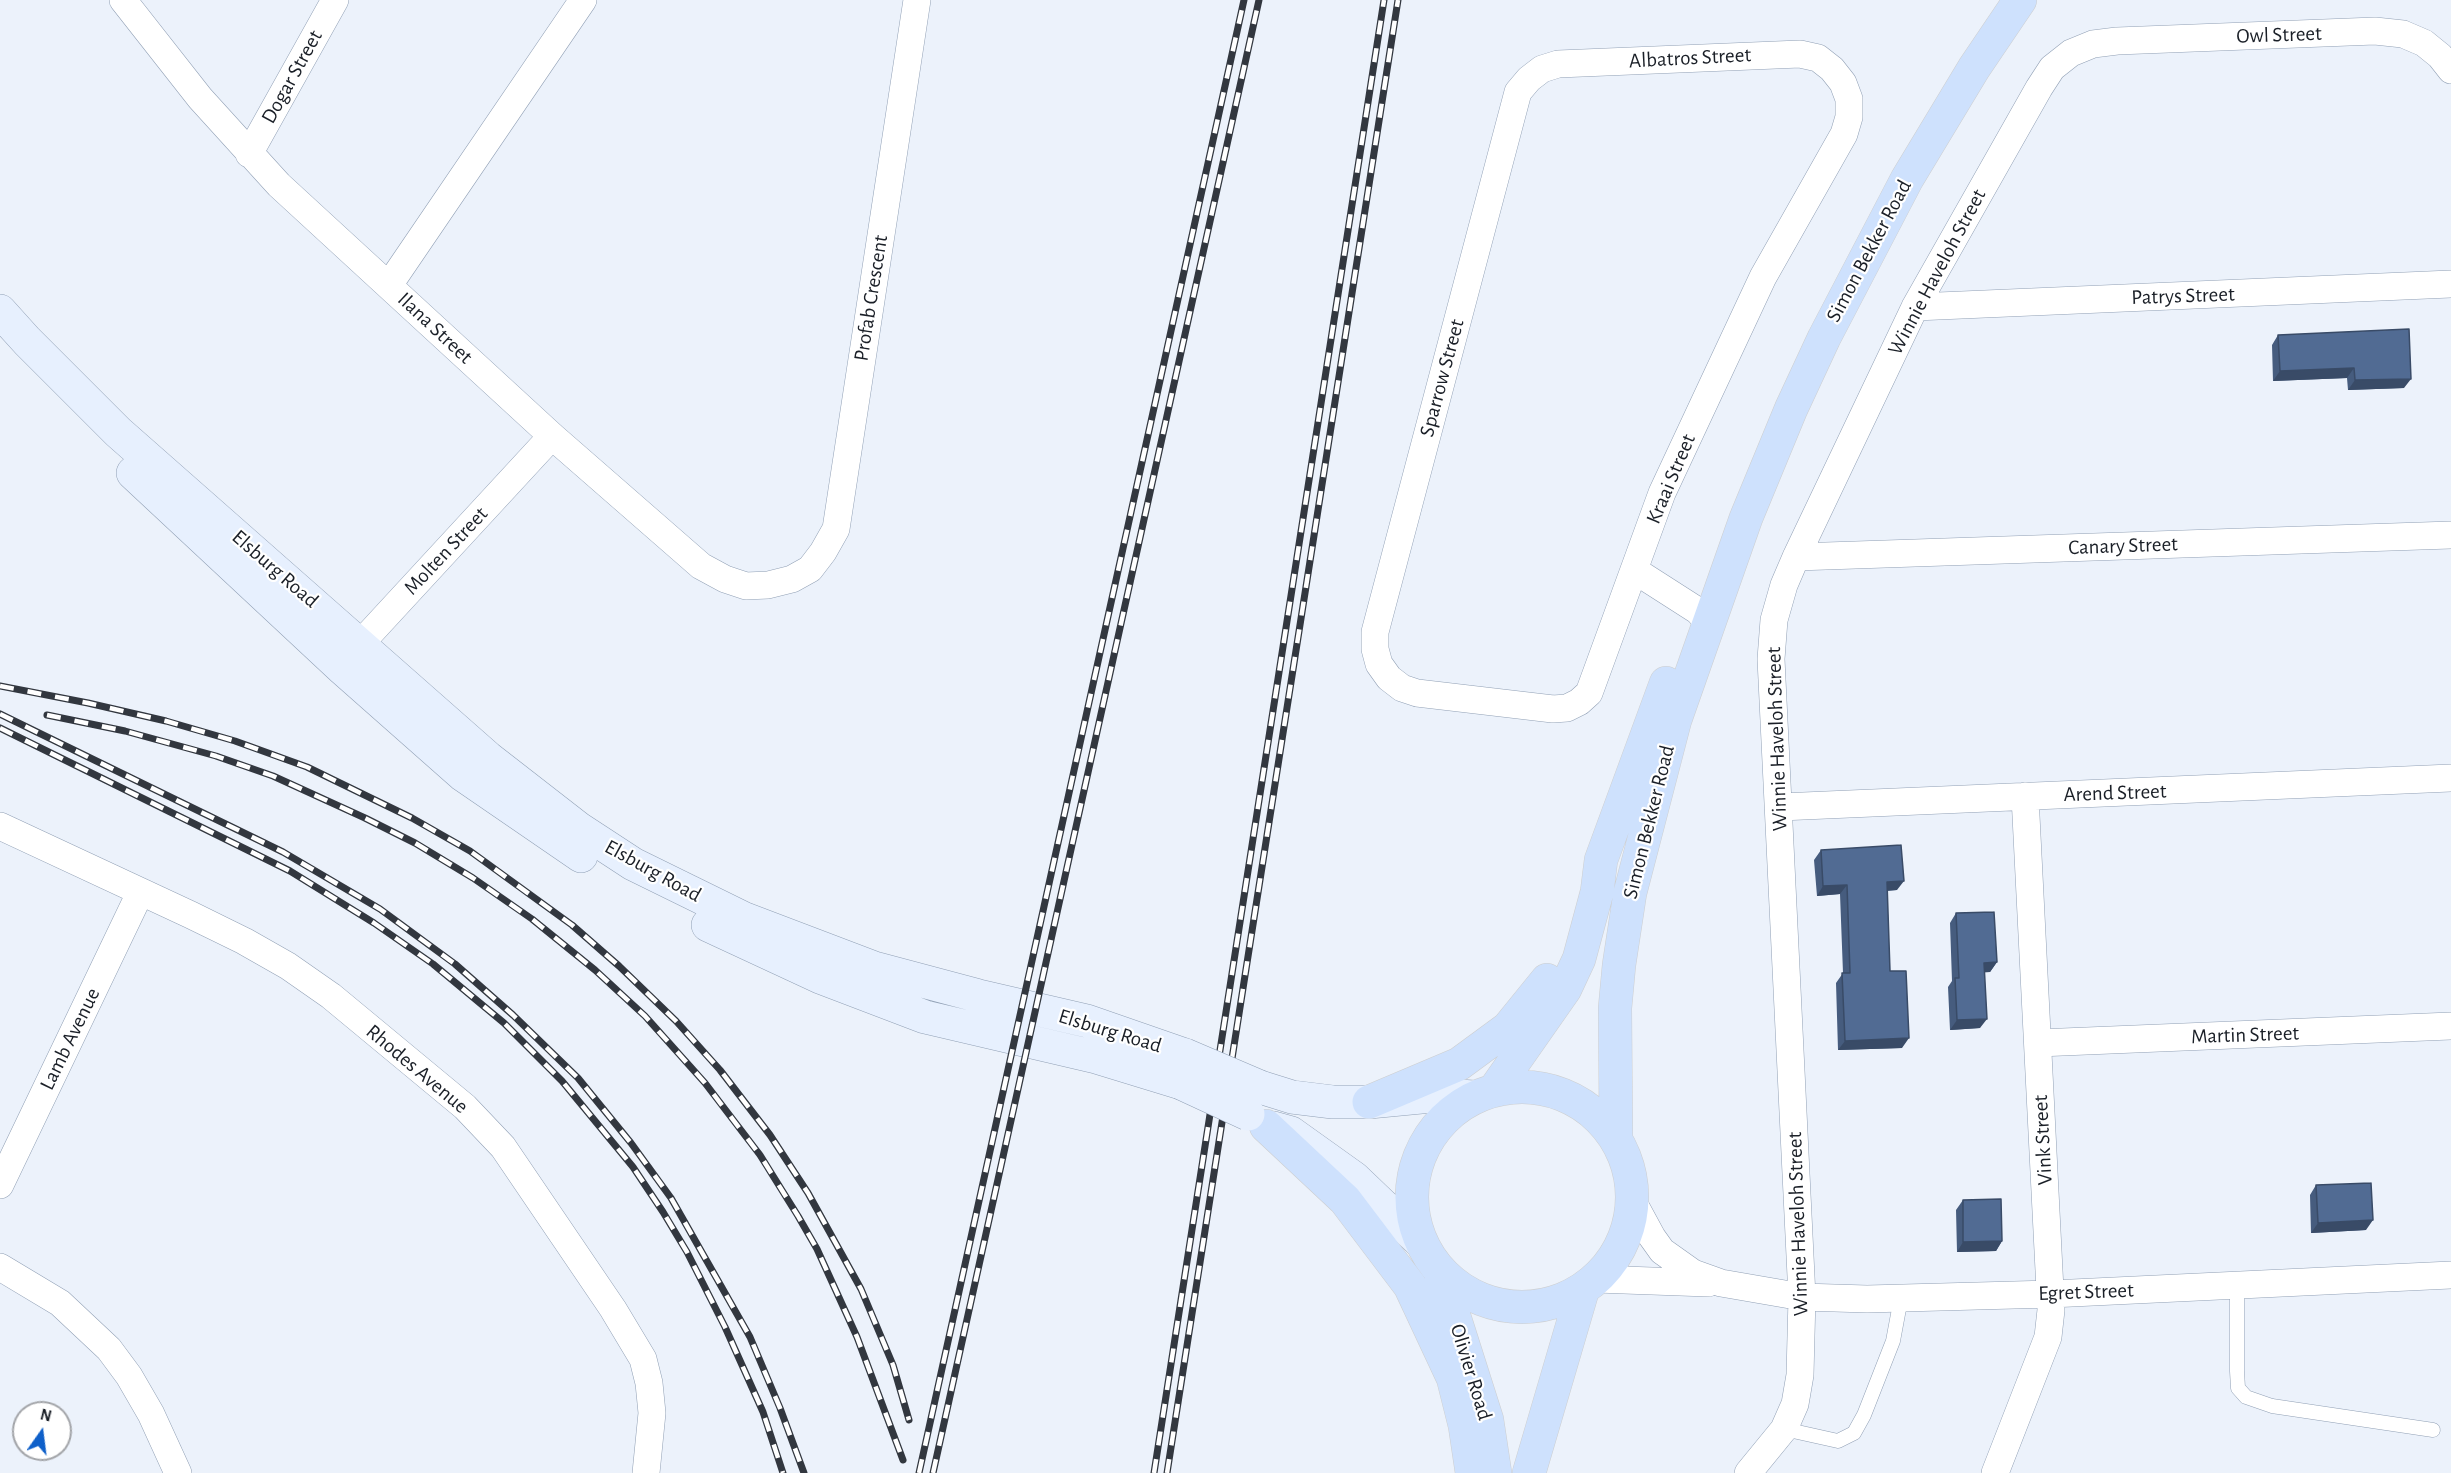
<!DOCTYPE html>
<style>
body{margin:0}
#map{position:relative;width:2451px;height:1473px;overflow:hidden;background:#ecf2fb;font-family:"Alegreya Sans",sans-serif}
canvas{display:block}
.north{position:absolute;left:12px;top:1401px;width:60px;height:60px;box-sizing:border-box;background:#fff;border:2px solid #a3a5a9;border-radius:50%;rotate:14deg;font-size:16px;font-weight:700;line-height:24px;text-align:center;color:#1a1f27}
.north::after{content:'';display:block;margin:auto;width:21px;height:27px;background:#0f60c9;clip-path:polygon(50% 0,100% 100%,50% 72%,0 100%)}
</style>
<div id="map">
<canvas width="2451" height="1473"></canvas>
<div class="north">N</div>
</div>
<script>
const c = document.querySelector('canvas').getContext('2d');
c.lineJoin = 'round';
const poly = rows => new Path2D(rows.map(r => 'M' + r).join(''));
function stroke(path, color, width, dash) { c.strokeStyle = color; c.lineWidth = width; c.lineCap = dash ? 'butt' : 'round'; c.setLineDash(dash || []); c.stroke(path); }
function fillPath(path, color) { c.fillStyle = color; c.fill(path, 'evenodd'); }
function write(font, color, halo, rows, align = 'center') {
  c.font = font + ' "Alegreya Sans",sans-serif'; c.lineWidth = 4.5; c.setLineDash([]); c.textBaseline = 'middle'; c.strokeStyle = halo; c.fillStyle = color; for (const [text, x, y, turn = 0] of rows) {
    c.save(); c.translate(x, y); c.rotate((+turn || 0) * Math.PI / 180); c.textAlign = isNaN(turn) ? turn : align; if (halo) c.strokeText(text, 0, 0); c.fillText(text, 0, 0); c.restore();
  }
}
const service = poly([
 [2237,1285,2237,1371,2238,1388,2246,1397,2272,1406,2433,1430],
 [1784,1429,1838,1441,1854,1433,1864,1415,1893,1341,1901,1298]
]);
const minor = poly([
 [123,0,200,98,279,185,552,436,701,566,725,579,746,586,768,585,792,579,810,569,823,552,836,529,917,0],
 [1800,54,1818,58,1832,69,1843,83,1849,99,1849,117,1844,134,1763,277,1662,493,1589,693,1579,702,1567,708,1553,709,1417,693,1402,688,1389,678,1379,664,1375,649,1375,632,1518,92,1529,79,1542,69,1558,64,1800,54],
 [249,154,335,0],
 [389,285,583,0],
 [1915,307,2451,284],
 [1796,557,2451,535],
 [1634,570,1698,611,1710,625],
 [348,662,360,644,552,436],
 [1780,807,2451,778],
 [0,826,191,915,244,941,288,966,331,996,465,1107,503,1147,613,1309,643,1359,649,1383,652,1413,646,1473],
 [2038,1043,2451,1026],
 [0,1185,140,893],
 [1633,1202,1652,1237,1662,1251,1693,1273,1721,1283,1802,1297,1867,1299,2051,1294,2451,1275],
 [0,1267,60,1303,109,1349,129,1376,151,1414,178,1473],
 [1596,1279,1708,1283],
 [1748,1473,1784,1429,1795,1404,1800,1375,1802,1297,1771,659,1774,620,1784,585,1796,557,1915,307,2039,88,2052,68,2071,53,2093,44,2117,41,2375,31,2403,34,2424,43,2440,56,2451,70],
 [1995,1473,2048,1337,2051,1310,2025,796]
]);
const secondary = poly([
 [0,311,27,341,118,432,488,758,578,828,633,864,745,919,874,968,979,996,1087,1021,1185,1055],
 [133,473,343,669,463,775,581,856],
 [708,925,820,977,925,1017,1096,1057,1181,1083],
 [1260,1087,1292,1097,1333,1102,1369,1102,1442,1095,1474,1097],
 [1273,1128,1291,1133,1354,1178,1420,1241]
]);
const primary = poly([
 '1412 1197a110 110 0 1 1 220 0a110 110 0 1 1-220 0Z',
 [1495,1089,1565,989,1579,959,1597,892,1601,860,1666,683],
 [1369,1102,1459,1064,1508,1028,1547,980],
 [1266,1126,1345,1200,1410,1286,1453,1378,1465,1426,1472,1473],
 [1616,1138,1615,1008,1619,965,1630,893,1675,720,1746,518,1791,409,1824,338,1907,179,1974,68,2020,0],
 [1440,1272,1487,1420,1495,1473],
 [1529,1473,1583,1289]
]);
const rail = poly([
 [0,686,88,703,166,721,235,741,307,767,412,818,470,851,572,925,619,966,676,1021,720,1070,770,1135,808,1193,861,1289,893,1365,909,1420],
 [0,714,283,852,380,909,455,964,513,1015,578,1078,631,1143,671,1198,750,1337,780,1408,804,1473],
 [47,715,125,731,216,756,273,776,365,818,415,843,473,878,532,919,595,970,645,1016,705,1083,760,1155,798,1216,817,1249,857,1337,903,1460],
 [0,728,290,871,374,923,433,964,504,1023,562,1081,633,1167,663,1212,687,1252,725,1327,763,1412,783,1473],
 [919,1473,1244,0],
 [933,1473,1259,0],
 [1154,1473,1384,0],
 [1167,1473,1398,0]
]);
const secondaryBridge = poly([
 [1185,1055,1260,1087],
 [1181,1083,1248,1114]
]);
const wall = poly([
 [2278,335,2404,388,2348,390,2347,378,2273,381,2272,345],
 [1821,850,1897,890,1887,891,1890,971,1902,1048,1838,1050,1836,983,1843,973,1840,894,1817,896,1814,860],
 [1956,913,1997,962,1990,972,1984,972,1980,1028,1950,1030,1948,987,1952,981,1950,923],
 [2316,1185,2366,1230,2311,1233,2310,1195],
 [1963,1200,2002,1241,1996,1251,1957,1252,1956,1210]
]);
const shadedWall = poly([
 [2354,368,2347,378,2273,381,2280,371],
 [2411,379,2404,388,2348,390,2355,380],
 [1904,881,1897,890,1880,891,1887,882],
 [1847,885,1840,894,1817,896,1823,886],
 [1997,962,1990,972,1977,973,1984,963],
 [1987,1019,1980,1028,1950,1030,1957,1020],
 [1909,1038,1902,1048,1838,1050,1845,1041],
 [2373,1220,2366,1230,2311,1233,2318,1223],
 [2002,1241,1996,1251,1957,1252,1963,1242]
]);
const building = poly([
 [2409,329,2411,379,2355,380,2354,368,2280,371,2278,335,2409,329],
 [1901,845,1904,881,1887,882,1890,971,1906,971,1909,1038,1845,1041,1842,973,1850,973,1847,885,1823,886,1821,850,1901,845],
 [1994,912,1997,962,1984,963,1987,1019,1957,1020,1955,978,1959,978,1956,913,1994,912],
 [2371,1183,2373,1220,2318,1223,2316,1185,2371,1183],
 [2001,1199,2002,1241,1963,1242,1963,1200,2001,1199]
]);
const streetNames = [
 ["Owl Street",2279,35,-2],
 ["Albatros Street",1690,58,-3],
 ["Dogar Street",292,77,-61],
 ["Simon Bekker Road",1869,251,-62],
 ["Winnie Haveloh Street",1937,272,-62],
 ["Patrys Street",2183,296,-2],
 ["Profab Crescent",871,298,-81],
 ["Ilana Street",435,328,43],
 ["Sparrow Street",1442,378,-75],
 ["Kraai Street",1671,479,-67],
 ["Canary Street",2123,546,-2],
 ["Molten Street",446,551,-47],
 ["Elsburg Road",275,569,41],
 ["Winnie Haveloh Street",1777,739,-92],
 ["Arend Street",2115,793,-2],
 ["Simon Bekker Road",1649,822,-76],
 ["Elsburg Road",653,871,29],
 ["Elsburg Road",1110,1031,17],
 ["Martin Street",2245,1035,-2],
 ["Lamb Avenue",70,1039,-64],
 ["Rhodes Avenue",417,1069,40],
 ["Vink Street",2043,1140,-93],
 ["Winnie Haveloh Street",1798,1224,-92],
 ["Egret Street",2086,1292,-2],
 ["Olivier Road",1471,1372,73]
];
stroke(service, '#91a0b5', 15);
stroke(minor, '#91a0b5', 28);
stroke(secondary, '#91a0b5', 34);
stroke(primary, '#cdcecf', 34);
stroke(service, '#fff', 14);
stroke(minor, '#fff', 27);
stroke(secondary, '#e7f0fe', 33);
stroke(primary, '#cee1fd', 33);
stroke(rail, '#32373f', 7);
stroke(rail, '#fff', 4.5, [14]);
stroke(secondaryBridge, '#91a0b5', 34, []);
stroke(secondaryBridge, '#e7f0fe', 33);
fillPath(wall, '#465c7e');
fillPath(shadedWall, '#394b67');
fillPath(building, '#516b93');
stroke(building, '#394b67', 1.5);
write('21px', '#1a1f27', '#fff', streetNames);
</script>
